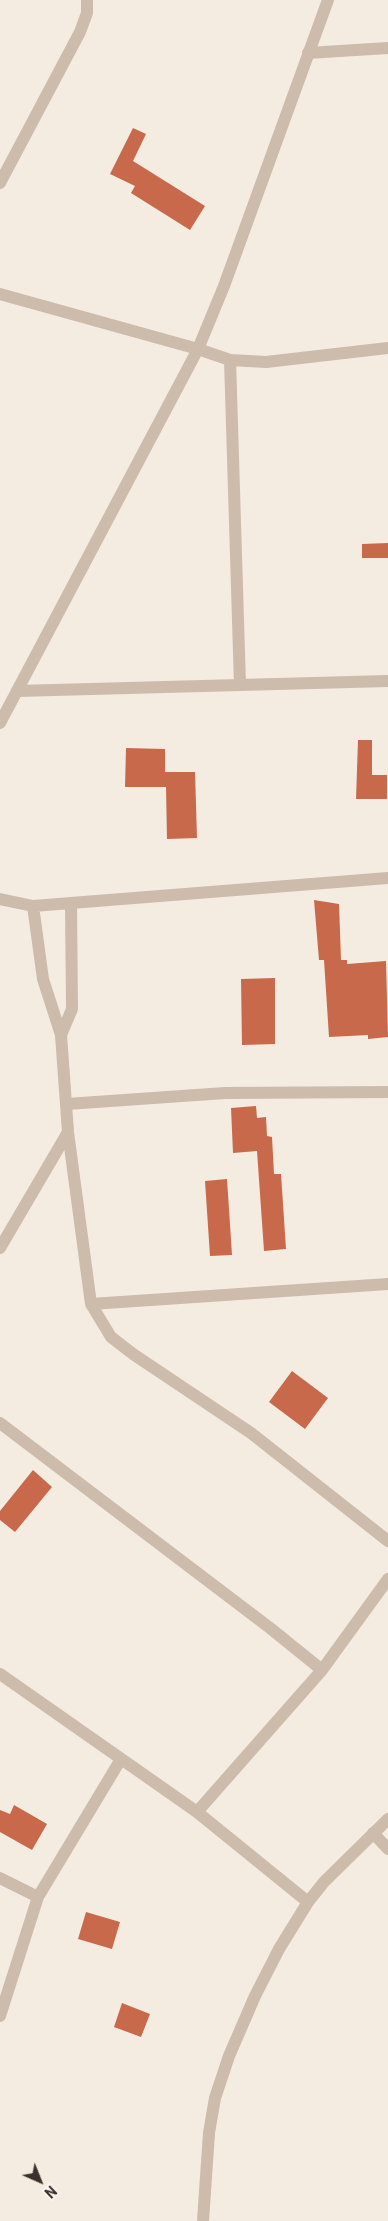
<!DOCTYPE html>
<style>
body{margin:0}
#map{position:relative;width:388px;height:2221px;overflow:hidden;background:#f4ebe1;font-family:Roboto,sans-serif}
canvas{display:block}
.north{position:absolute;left:15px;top:2156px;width:50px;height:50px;-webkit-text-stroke:4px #fbf5ee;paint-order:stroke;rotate:136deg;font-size:14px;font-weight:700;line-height:20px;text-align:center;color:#3b302b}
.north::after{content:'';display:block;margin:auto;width:18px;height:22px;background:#3b302b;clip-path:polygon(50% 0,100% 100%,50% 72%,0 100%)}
</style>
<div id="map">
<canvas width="388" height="2221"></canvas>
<div class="north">N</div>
</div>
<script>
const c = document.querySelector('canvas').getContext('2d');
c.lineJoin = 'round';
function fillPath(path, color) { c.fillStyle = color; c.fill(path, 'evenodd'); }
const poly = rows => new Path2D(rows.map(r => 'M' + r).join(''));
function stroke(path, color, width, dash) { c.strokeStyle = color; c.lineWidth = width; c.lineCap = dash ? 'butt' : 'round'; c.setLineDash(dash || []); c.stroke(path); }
const building = poly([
 [133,128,146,134,133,161,205,206,190,230,131,193,135,186,110,174],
 [388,543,388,558,362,558,362,544],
 [358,740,372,740,372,775,387,775,387,799,356,799],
 [126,748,165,749,165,772,195,772,197,838,167,839,166,787,125,787],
 [314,900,339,904,341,960,347,960,347,964,386,961,388,1037,368,1039,368,1035,329,1037,324,960,319,960],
 [275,978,275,1044,242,1045,241,979],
 [256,1106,257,1118,266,1117,267,1136,272,1137,274,1174,281,1174,286,1249,264,1251,257,1151,233,1153,231,1108],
 [227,1179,232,1255,210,1256,205,1181],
 [292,1371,328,1398,305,1429,269,1402],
 [33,1470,52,1487,15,1532,0,1520,0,1511],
 [14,1805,47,1824,32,1850,0,1832,0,1810,10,1814],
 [86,1912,120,1922,112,1949,78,1939],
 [122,2003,150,2014,141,2037,114,2027]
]);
const minor = poly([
 [308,53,388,48],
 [0,183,80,32,87,13,87,0],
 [0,294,198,349,230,360,266,362,388,348],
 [230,360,240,685],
 [17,691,388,681],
 [0,899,33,906,388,878],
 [33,906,43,979,61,1035,68,1132,91,1304,111,1337,133,1354,251,1433,388,1541],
 [61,1035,72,1009,71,903],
 [67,1104,225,1093,388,1092],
 [0,1248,68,1132],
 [91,1304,388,1284],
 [0,1423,270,1628,322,1670],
 [0,1674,197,1812,308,1902],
 [197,1812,322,1670,388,1579],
 [373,1833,388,1849],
 [0,1878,38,1897],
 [0,2016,38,1897,121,1759],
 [203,2221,209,2133,215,2098,229,2056,255,1996,279,1949,308,1902,324,1882,388,1819]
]);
const tertiary = poly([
 [0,723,198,349,224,286,328,0]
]);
fillPath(building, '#c8694b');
stroke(minor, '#cdbbac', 12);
stroke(tertiary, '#cdbbac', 12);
</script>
